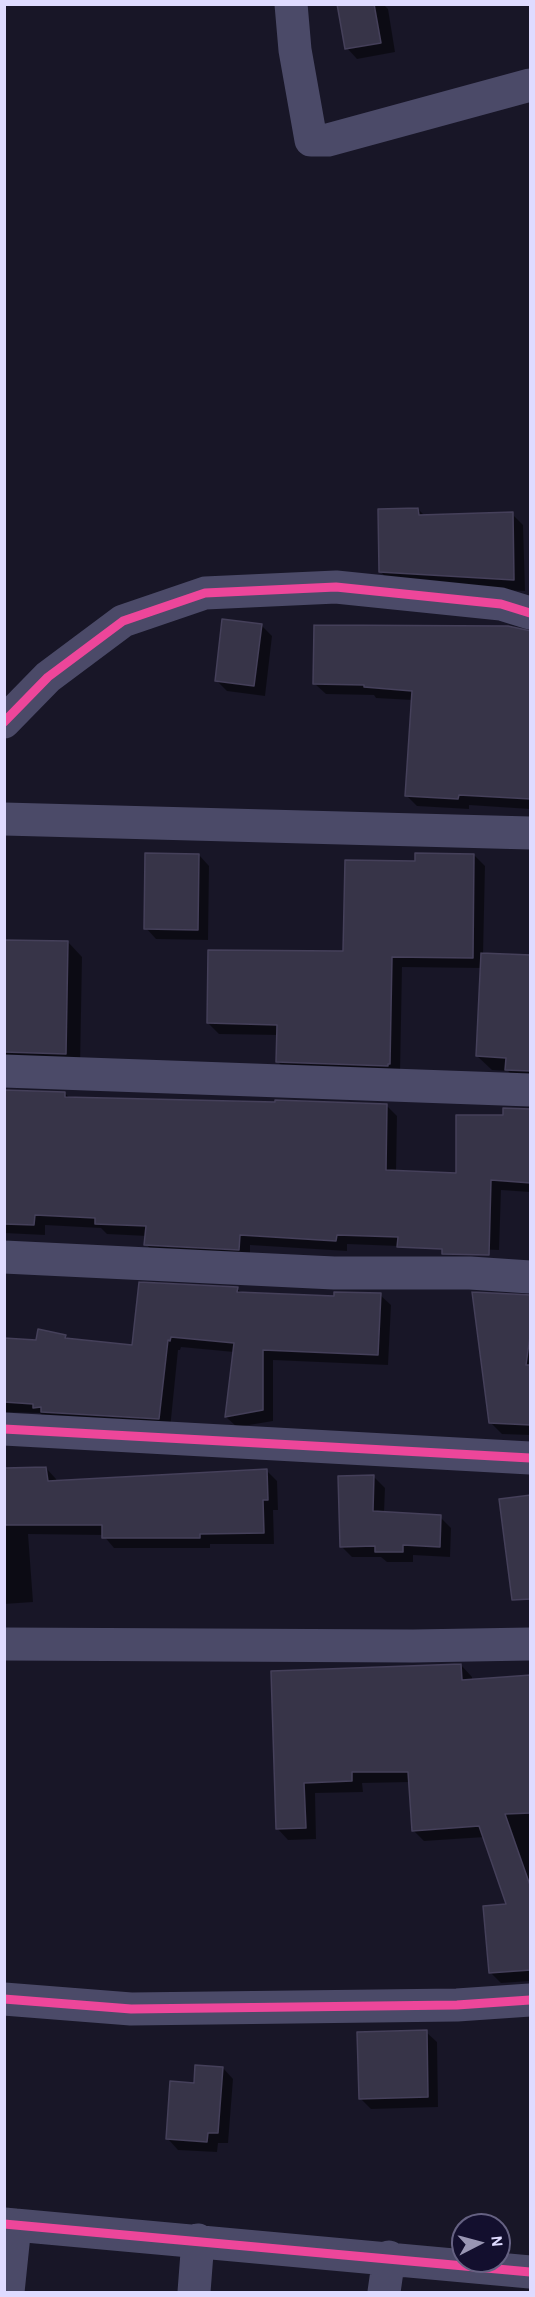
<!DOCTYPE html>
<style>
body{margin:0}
#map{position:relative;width:535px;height:2297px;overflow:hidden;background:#181627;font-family:"Alegreya Sans",sans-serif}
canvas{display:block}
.frame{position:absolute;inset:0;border:6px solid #dfdbff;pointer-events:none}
.north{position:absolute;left:451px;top:2213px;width:60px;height:60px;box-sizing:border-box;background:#130f2e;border:2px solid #656182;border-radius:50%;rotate:84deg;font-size:16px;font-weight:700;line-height:24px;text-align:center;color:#dfdbff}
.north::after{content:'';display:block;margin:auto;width:21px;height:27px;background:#9996b3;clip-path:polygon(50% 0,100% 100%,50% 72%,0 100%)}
</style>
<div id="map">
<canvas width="535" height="2297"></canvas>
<div class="frame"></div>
<div class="north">N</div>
</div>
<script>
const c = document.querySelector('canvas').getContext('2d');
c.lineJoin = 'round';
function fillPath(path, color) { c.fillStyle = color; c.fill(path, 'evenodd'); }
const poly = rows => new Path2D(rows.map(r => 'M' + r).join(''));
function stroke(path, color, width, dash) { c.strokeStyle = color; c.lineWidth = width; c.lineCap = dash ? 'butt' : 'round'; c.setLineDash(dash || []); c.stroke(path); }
const shadow = poly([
 [344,4,383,4,388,9,395,52,357,59,347,48],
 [418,509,425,516,512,514,523,525,525,591,391,583,381,572],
 [261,625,272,636,265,696,227,691,216,680],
 [530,632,530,809,469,805,469,809,417,806,406,795,412,700,376,698,374,695,326,694,315,684],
 [199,855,209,866,208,940,156,939,146,928],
 [474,855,485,866,483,955,530,957,530,1085,521,1084,508,1071,492,1070,477,1056,481,968,402,967,400,1074,288,1072,277,1061,278,1035,219,1034,208,1023,345,952,416,862],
 [4,941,68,942,82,957,80,1068,4,1056],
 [4,1090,65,1093,70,1099,386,1105,397,1116,396,1172,457,1175,504,1117,530,1109,530,1192,501,1190,499,1250,347,1244,347,1251,250,1245,250,1260,156,1255,146,1244,147,1236,107,1234,101,1228,45,1225,45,1235,4,1233],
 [237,1289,242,1293,335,1298,380,1295,391,1305,388,1365,273,1360,273,1421,237,1427,226,1417,234,1352,181,1347,180,1350,178,1350,170,1429,45,1418,40,1413,4,1412,4,1340,37,1342,65,1336,70,1340,133,1347],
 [530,1297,530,1435,502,1434,491,1423],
 [46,1468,56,1479,57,1482,266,1470,277,1481,278,1510,273,1510,274,1544,210,1544,210,1548,114,1548,103,1535,28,1534,33,1602,4,1604,4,1469],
 [374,1477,385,1488,384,1513,440,1517,451,1528,450,1557,413,1555,413,1562,387,1562,381,1557,352,1557,341,1546],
 [461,1665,472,1677,472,1681,530,1677,530,1981,501,1983,490,1972,508,1905,485,1837,424,1841,413,1830,410,1782,362,1783,363,1792,315,1793,316,1839,288,1840,277,1828,272,1672],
 [426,2032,437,2042,438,2107,371,2109,360,2098],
 [223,2068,233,2079,228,2143,218,2143,217,2152,178,2150,168,2139,195,2084]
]);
const building = poly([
 [337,4,374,4,381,43,345,49,337,4],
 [418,508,419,515,513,512,514,580,379,572,378,509,418,508],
 [222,619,262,624,254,686,215,681,222,619],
 [314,625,508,626,531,631,531,799,459,795,458,799,405,796,412,691,364,687,364,685,313,684,314,625],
 [145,853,199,854,198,930,144,929,145,853],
 [415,853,474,854,473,958,392,957,390,1064,388,1064,388,1066,276,1062,277,1025,207,1023,208,950,343,951,345,860,415,861,415,853],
 [4,940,68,941,66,1054,4,1052,4,940],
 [481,953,531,955,531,1071,505,1070,506,1058,476,1056,481,953],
 [4,1090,65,1092,65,1097,275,1102,275,1100,387,1104,386,1170,456,1173,456,1115,503,1115,503,1108,531,1109,531,1183,491,1180,489,1255,442,1254,442,1249,397,1247,398,1237,337,1235,336,1241,240,1235,239,1250,144,1245,146,1226,95,1224,95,1218,35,1215,34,1225,4,1224,4,1090],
 [139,1282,238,1287,237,1292,334,1296,334,1292,381,1293,378,1355,263,1350,263,1410,225,1417,234,1343,171,1337,170,1341,168,1340,159,1419,41,1412,41,1407,33,1408,33,1404,4,1402,4,1338,36,1340,38,1329,66,1335,65,1338,132,1345,139,1282],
 [472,1292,531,1295,531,1329,526,1365,531,1365,531,1425,489,1423,472,1292],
 [46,1467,48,1481,267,1469,268,1500,263,1500,264,1533,200,1534,200,1538,102,1538,102,1525,4,1525,4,1468,46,1467],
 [374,1475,373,1511,441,1515,440,1547,403,1545,403,1552,375,1552,375,1546,340,1547,338,1476,374,1475],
 [531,1495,531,1599,512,1600,499,1499,531,1495],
 [461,1664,462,1680,531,1675,531,1813,505,1814,531,1888,531,1970,489,1973,483,1906,506,1904,479,1826,412,1831,408,1772,352,1772,352,1781,304,1783,306,1828,276,1829,271,1671,461,1664],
 [427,2030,428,2097,359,2099,357,2032,427,2030],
 [195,2065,223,2067,218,2133,208,2133,207,2142,166,2139,170,2081,194,2083,195,2065]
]);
const minor = poly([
 [291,4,295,50,311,140,328,140,530,85],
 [4,722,48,677,123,621,205,593,336,587,501,604,530,613],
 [4,819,530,833],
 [4,1071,530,1090],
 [4,1257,334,1273,470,1273,530,1277],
 [4,1429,530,1458],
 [4,1644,413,1646,530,1644],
 [4,1999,131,2009,457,2005,530,2000],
 [4,2224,530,2272],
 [8,2292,15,2225],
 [194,2292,198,2240],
 [384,2292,389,2257]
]);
const cycleway = poly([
 [4,722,48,677,123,621,205,593,336,587,501,604,530,613],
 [4,1429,530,1458],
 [4,1999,131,2009,457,2005,530,2000],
 [4,2224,530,2272]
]);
fillPath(shadow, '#0007');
fillPath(building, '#373448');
stroke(building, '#45405a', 1.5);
stroke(minor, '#4b4a68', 33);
stroke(cycleway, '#ed469a', 9);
</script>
